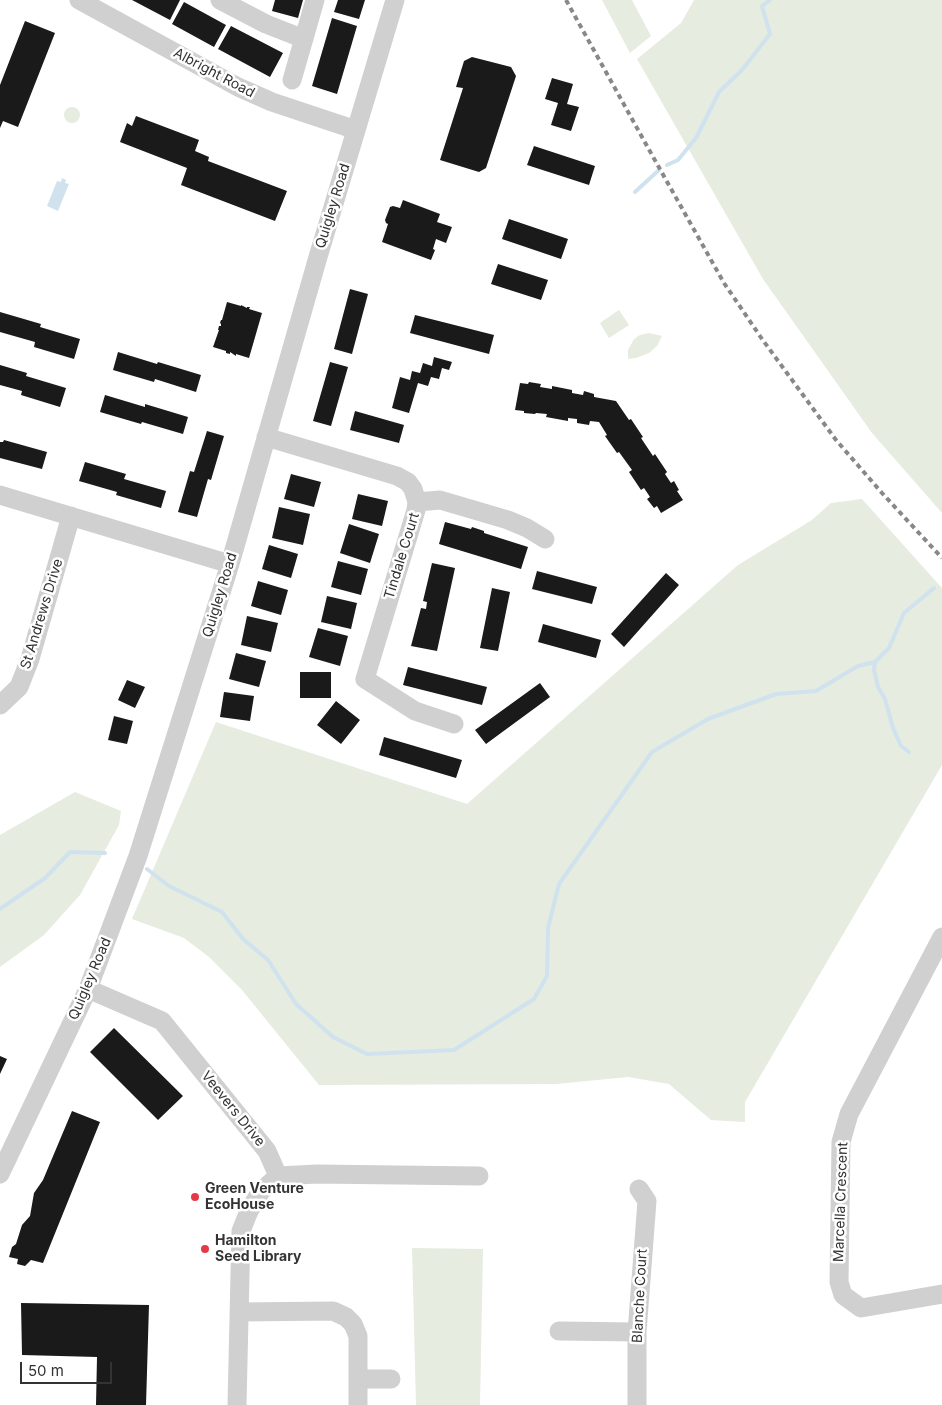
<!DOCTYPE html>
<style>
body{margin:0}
#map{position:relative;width:942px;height:1405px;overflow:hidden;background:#fff;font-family:Inter,sans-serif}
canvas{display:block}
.scale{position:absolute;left:20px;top:1362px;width:92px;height:22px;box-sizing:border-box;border:2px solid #333;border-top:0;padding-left:6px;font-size:15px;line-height:18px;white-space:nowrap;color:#333;-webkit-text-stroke:4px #fff;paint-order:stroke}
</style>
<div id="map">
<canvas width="942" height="1405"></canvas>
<div class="scale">50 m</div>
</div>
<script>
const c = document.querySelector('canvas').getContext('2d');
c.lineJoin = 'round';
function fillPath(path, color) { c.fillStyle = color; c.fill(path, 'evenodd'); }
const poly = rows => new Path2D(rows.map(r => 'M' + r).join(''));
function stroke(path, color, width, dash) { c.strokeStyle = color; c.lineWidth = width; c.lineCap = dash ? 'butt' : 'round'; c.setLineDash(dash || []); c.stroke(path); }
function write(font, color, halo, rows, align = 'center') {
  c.font = font + ' Inter,sans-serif'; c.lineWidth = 5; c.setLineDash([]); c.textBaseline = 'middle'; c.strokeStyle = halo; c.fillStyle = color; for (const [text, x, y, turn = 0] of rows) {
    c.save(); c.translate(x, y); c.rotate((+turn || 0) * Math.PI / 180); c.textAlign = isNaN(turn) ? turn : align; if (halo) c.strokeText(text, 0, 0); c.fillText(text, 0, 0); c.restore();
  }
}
const green = poly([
 [602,0,632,0,651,36,630,53],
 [694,0,942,0,942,513,872,433,763,279,637,59,681,23],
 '64 115a8 8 0 1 1 16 0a8 8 0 1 1-16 0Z',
 [619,310,629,325,609,338,600,323],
 [649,333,662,336,657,346,649,353,636,358,628,359,628,350,634,339,640,335],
 [862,499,942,588,942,765,745,1102,745,1122,711,1120,669,1084,628,1077,556,1084,319,1085,242,990,209,957,184,938,132,919,216,722,467,804,738,565,812,520,831,503],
 [75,792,121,811,119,825,80,895,44,935,0,967,0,835],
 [412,1248,483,1249,480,1405,416,1405]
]);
const water = poly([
 [62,178,66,180,65,183,69,184,58,211,47,206,57,181,61,182]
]);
const stream = poly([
 [667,165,678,160,696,138,719,92,742,70,770,34,762,6,770,0],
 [635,192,659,170],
 [875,662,874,670,878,687,885,699,893,728,901,746,909,752],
 [147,869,169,886,222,912,243,939,268,960,296,1004,333,1037,367,1054,454,1050,534,999,547,976,548,928,559,884,652,752,708,719,776,694,816,691,858,666,875,662,889,648,904,613,934,588],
 [0,909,45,878,70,852,105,853]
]);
const building = poly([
 [132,0,180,0,170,20],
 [275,0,303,0,298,18,272,11],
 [338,0,365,0,359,19,334,12],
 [184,2,226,25,214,47,172,24],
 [332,18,357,26,337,94,312,86],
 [25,21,55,33,18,127,3,121,0,128,0,85],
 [231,26,283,53,270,77,218,49],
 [472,57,511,67,516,76,486,168,479,172,440,160,463,88,456,87,464,61],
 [552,78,573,84,567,104,579,107,571,131,551,125,558,103,545,99],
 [136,116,199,140,195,151,209,157,208,161,287,191,275,221,181,185,187,168,120,142,127,123,132,126],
 [534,146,595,166,589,185,527,165],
 [403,200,440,214,437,222,452,227,446,243,436,239,433,249,435,250,431,260,382,242,388,224,386,223,385,220,390,207,393,206,400,208],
 [509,219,568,239,561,259,502,239],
 [498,264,548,280,541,300,491,284],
 [350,289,368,294,352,354,334,349],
 [227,302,241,306,241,305,247,308,247,307,250,307,249,309,262,313,249,358,236,354,236,356,230,352,230,354,226,353,226,351,213,347,219,330,218,330,219,326,221,326,221,324,220,323,221,320,222,320],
 [0,312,41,324,40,327,80,339,74,359,34,347,35,342,0,332],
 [415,315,494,335,489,354,410,333],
 [118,352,157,364,158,362,201,375,196,392,155,379,154,382,113,370],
 [434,357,452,362,449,370,442,368,439,379,431,377,428,386,418,383,409,413,392,408,400,377,410,380,412,371,420,373,423,363,432,366],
 [330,362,348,367,331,426,313,421],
 [0,365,27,373,26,376,66,388,60,407,21,395,22,391,0,385],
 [529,382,541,384,540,387,552,389,552,386,572,390,572,393,583,395,584,391,594,394,594,397,616,401,629,420,631,419,643,437,641,438,653,456,655,454,667,472,665,474,671,483,674,481,679,490,677,491,683,500,661,513,657,506,654,508,647,499,650,497,644,488,641,490,629,472,632,470,619,452,617,453,605,436,607,435,599,422,590,421,589,425,577,423,577,419,568,418,568,421,546,417,547,414,536,413,535,414,524,413,524,411,515,410,520,383,528,384],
 [105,395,145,407,145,404,188,417,183,434,142,422,141,424,100,412],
 [355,411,404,425,399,443,350,430],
 [207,431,224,436,211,480,208,479,197,517,178,512,190,471,194,472],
 [4,440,47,452,42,469,0,458,0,442,3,442],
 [85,462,126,474,124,479,166,491,161,508,116,495,117,492,79,481],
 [291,474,321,482,314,507,284,499],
 [358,494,388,501,382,526,352,519],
 [279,507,310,514,303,545,272,538],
 [445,522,471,529,472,527,484,531,484,533,528,547,521,569,439,544],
 [349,524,379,534,370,563,340,553],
 [269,545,298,554,291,578,262,569],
 [338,561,368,569,361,595,331,587],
 [432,563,455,568,437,651,411,646,421,608,426,609,427,602,423,601],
 [537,571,597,587,592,604,532,589],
 [666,573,679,585,624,647,611,634],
 [258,581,288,590,281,615,251,606],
 [492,588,510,592,498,651,480,648],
 [327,596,357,603,351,629,321,622],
 [247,616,278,623,271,652,241,645],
 [543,624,601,640,596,658,538,642],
 [318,628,348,636,340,666,309,657],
 [236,653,266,661,259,687,229,679],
 [408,667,487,687,482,705,403,685],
 [300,672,331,672,331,698,300,698],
 [127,680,145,687,135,708,118,700],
 [540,683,550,697,486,744,475,730],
 [224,692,254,696,250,721,220,717],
 [336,701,360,720,341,744,317,725],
 [114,716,133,721,127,744,108,740],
 [384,737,462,760,456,778,379,755],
 [114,1028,183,1096,158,1120,90,1052],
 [0,1056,7,1059,0,1074],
 [72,1111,100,1122,43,1263,31,1260,25,1266,17,1264,18,1259,9,1257,12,1247,16,1244,22,1225,30,1216,34,1193,43,1180],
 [21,1303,149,1305,146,1405,96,1405,97,1357,22,1355]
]);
const minor = poly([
 [79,0,238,87,272,102,356,130],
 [220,0,266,24,304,39],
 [292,80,315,0],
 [266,437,397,476,408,482,413,489,417,502,416,510,365,679,415,711,454,724],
 [0,495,230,564],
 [417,502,440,500,508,520,527,528,545,539],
 [0,705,19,687,30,659,71,516],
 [942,937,849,1114,841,1142,839,1282,843,1295,861,1308,942,1294],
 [88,989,162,1021,267,1151,278,1176,317,1174,479,1176],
 [0,1174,88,989,138,856,230,564,318,257,395,0],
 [239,1312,333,1311,346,1317,353,1324,358,1336,358,1405],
 [559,1331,637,1332],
 [359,1379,391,1379],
 [237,1405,241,1231,249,1211,261,1191,278,1176],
 [637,1405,637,1332,647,1201,639,1189]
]);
const rail = poly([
 [566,0,652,155,724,283,762,339,836,440,882,493,942,558]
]);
const markers = [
 [195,1197,5,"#e63946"],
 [205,1249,5,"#e63946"]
];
const streetNames = [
 ["Albright Road",214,73,28],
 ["Quigley Road",333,206,-73],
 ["Tindale Court",402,556,-73],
 ["Quigley Road",220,595,-73],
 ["St Andrews Drive",42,614,-73],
 ["Quigley Road",90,979,-67],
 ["Veevers Drive",233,1109,51],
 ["Marcella Crescent",841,1202,-88],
 ["Blanche Court",640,1296,-87]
];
const poiNames = [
 ["Green Venture",205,1189],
 ["EcoHouse",205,1205],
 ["Hamilton",215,1241],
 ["Seed Library",215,1257]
];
fillPath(green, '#e6ecdf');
fillPath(water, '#cfe2ee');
stroke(stream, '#cfe2ee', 4);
fillPath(building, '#1a1a1a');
stroke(minor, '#d0d0d0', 19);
stroke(rail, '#888', 4, [5, 4]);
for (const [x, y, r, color] of markers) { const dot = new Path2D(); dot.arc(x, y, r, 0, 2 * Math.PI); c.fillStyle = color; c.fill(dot); stroke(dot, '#fff', 2); }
write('14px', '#333', '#fff', streetNames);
write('bold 14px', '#333', '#fff', poiNames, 'left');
</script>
